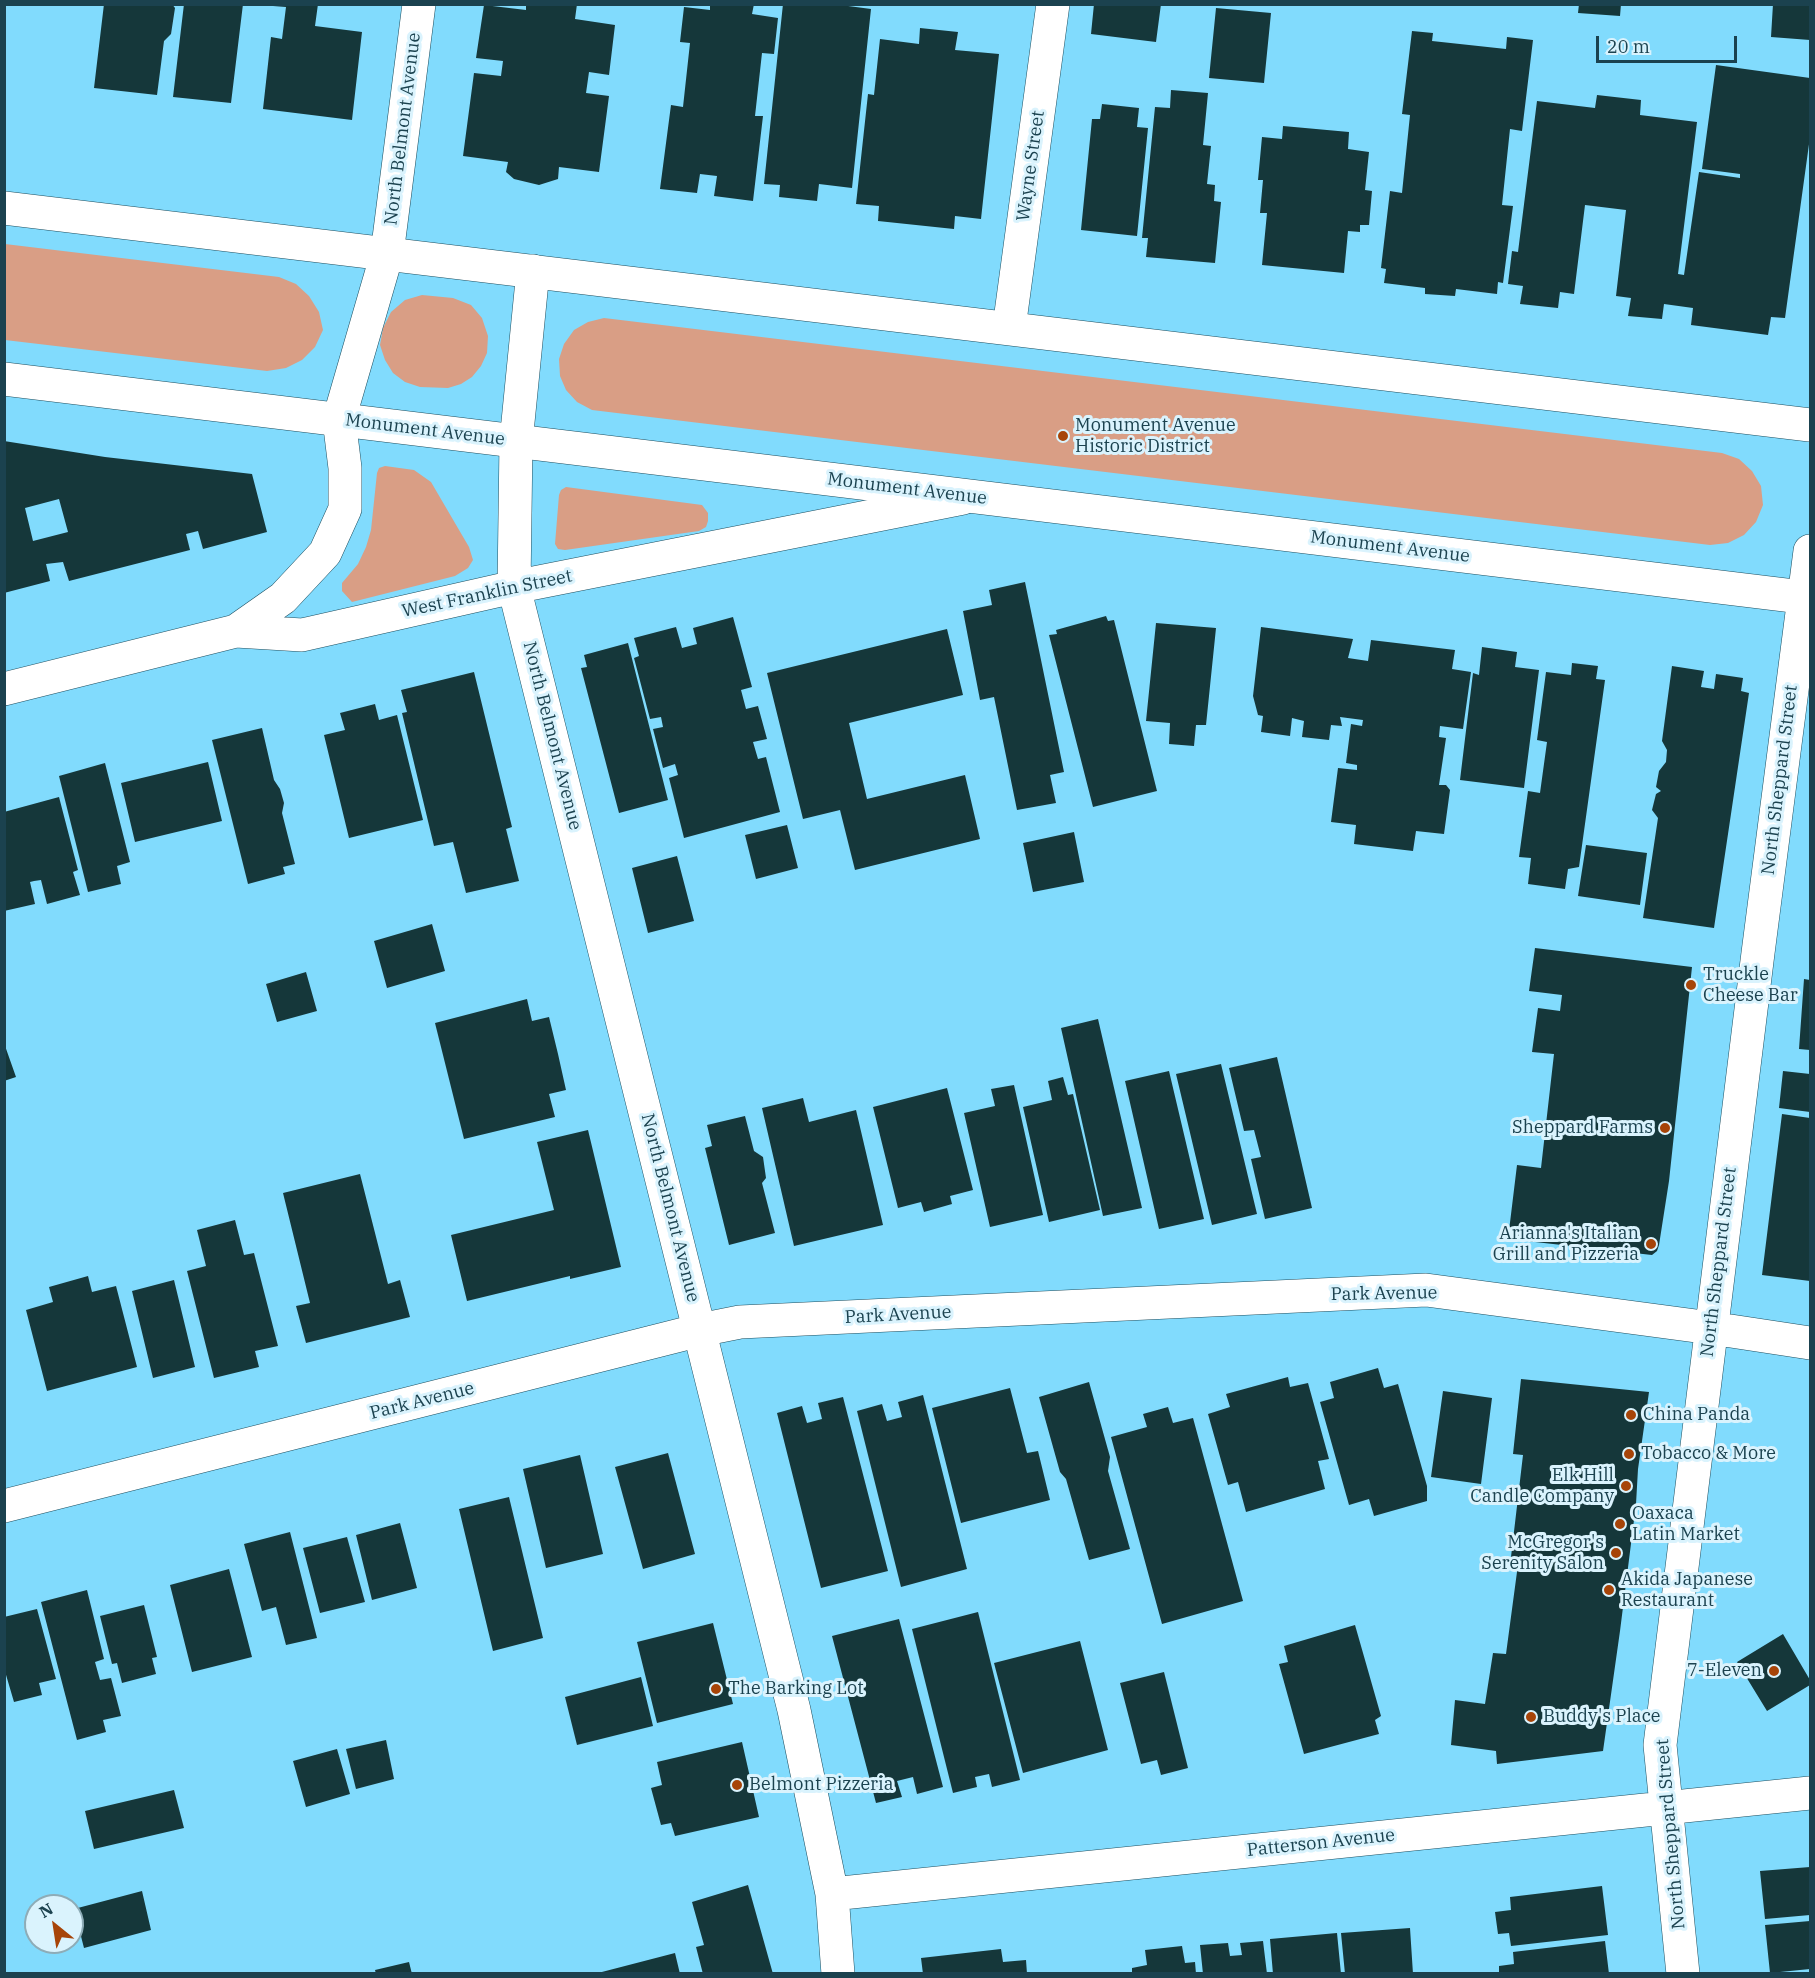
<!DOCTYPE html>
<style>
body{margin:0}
#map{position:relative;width:1815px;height:1978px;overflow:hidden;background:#81dbfd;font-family:"IBM Plex Serif",serif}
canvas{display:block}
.frame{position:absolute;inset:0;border:6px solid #1b424f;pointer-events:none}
.north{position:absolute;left:24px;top:1894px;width:60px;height:60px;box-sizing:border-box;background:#daf3fd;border:2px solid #8eacb7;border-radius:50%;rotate:330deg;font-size:16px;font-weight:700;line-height:24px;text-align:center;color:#1b424f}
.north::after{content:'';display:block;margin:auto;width:21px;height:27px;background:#a74408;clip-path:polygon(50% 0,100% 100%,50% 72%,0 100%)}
.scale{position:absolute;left:1596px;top:36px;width:141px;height:27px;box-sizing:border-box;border:3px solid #1b424f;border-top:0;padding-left:8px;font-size:18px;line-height:21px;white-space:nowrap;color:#1b424f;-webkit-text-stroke:4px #daf3fd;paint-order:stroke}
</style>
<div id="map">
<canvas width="1815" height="1978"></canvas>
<div class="frame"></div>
<div class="north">N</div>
<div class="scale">20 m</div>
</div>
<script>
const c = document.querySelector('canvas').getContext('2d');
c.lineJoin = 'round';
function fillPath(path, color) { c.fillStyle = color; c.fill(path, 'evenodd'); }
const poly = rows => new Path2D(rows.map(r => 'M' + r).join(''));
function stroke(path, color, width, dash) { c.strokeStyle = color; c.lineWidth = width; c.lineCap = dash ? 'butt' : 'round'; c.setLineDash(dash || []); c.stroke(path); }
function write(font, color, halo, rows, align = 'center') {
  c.font = font + ' "IBM Plex Serif",serif'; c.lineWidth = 6; c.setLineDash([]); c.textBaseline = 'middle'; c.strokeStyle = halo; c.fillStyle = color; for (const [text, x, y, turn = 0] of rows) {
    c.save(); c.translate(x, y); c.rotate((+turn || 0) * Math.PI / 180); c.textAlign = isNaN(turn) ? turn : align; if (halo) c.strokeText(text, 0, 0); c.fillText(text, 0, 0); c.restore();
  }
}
const green = poly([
 [5,244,279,277,296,284,309,296,319,312,323,330,315,347,302,360,286,368,267,371,5,340],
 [422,295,453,298,471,305,482,318,488,336,487,353,481,366,472,377,461,384,448,388,420,387,405,382,393,373,385,360,380,345,383,328,391,312,405,300],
 [604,318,1722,453,1739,459,1752,471,1761,486,1763,505,1756,522,1744,535,1728,543,1710,545,592,410,577,402,566,390,560,376,559,359,564,344,574,330,588,322],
 [385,466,414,470,431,482,469,547,473,560,468,568,455,576,352,602,342,591,342,583,358,564,366,547,371,530,377,473,379,468],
 [566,487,702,505,708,513,708,521,706,527,699,531,565,550,558,549,555,544,559,495,561,490]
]);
const building = poly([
 [104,4,172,4,175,8,171,34,164,41,157,95,94,88],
 [184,4,243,4,231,103,173,97],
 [273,4,318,4,315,26,362,32,352,120,263,109,271,37,282,39,286,7,273,6],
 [526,4,577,4,575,19,615,25,609,75,589,72,586,93,609,96,599,172,559,167,558,179,539,185,514,179,506,172,508,162,463,156,474,73,501,76,503,61,476,58,484,5,526,10],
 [710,4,754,4,752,14,778,18,774,54,762,53,755,116,763,116,753,201,714,196,717,176,700,174,697,193,660,189,671,105,683,107,690,43,680,42,684,7,710,10],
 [783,4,833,4,871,9,852,188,819,184,817,201,779,197,780,185,764,184],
 [1094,4,1161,4,1156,42,1091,34],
 [1579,4,1621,4,1620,16,1578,13],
 [1773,4,1810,4,1810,40,1771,37],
 [1216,8,1271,13,1264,83,1209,78],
 [920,28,958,32,955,50,999,54,981,219,955,216,954,229,878,221,879,206,856,204,868,94,874,95,880,39,919,44],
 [1412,31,1433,33,1432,41,1506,49,1507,37,1533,40,1522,131,1510,129,1502,205,1513,206,1503,283,1498,282,1497,294,1456,289,1455,296,1425,294,1425,288,1384,283,1386,269,1381,268,1390,191,1402,193,1410,115,1402,114],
 [1716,65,1810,78,1810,137,1785,318,1771,317,1768,335,1691,325,1693,308,1664,304,1662,319,1628,316,1631,298,1616,296,1626,210,1585,205,1574,294,1560,292,1558,308,1520,304,1523,286,1508,284,1512,251,1518,252,1537,101,1595,108,1597,95,1641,100,1640,115,1697,122,1678,274,1684,275,1699,172,1740,178,1740,174,1702,169],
 [1171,90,1208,93,1203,145,1211,146,1207,184,1215,185,1214,201,1221,202,1215,263,1146,257,1148,238,1142,238,1155,107,1170,108],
 [1102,104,1139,108,1137,127,1148,128,1137,236,1081,230,1092,119,1100,119],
 [1283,126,1349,132,1348,149,1369,152,1365,190,1372,191,1369,225,1360,225,1360,232,1348,231,1344,273,1262,265,1267,213,1260,213,1263,180,1258,180,1262,137,1282,139],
 [4,441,105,457,252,474,267,532,203,549,198,531,186,534,190,550,69,581,63,562,46,564,50,581,4,593],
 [59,499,68,532,33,541,25,508],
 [1025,582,1064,772,1050,775,1056,803,1017,810,994,697,980,700,963,611,992,605,989,590],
 [1106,616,1108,621,1114,620,1157,791,1093,807,1049,635,1057,634,1056,630],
 [733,617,752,687,741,690,746,709,758,706,767,739,753,742,758,759,766,757,780,812,684,838,669,778,678,775,675,764,663,768,653,729,663,727,661,717,650,719,634,658,639,656,634,638,676,627,682,648,697,644,693,628],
 [1156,623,1216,628,1206,725,1196,725,1194,746,1169,744,1170,723,1146,721],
 [1261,627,1353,639,1348,658,1368,661,1371,640,1455,650,1452,669,1471,672,1463,729,1440,726,1439,737,1446,738,1439,785,1446,785,1450,790,1444,834,1416,831,1413,851,1354,844,1356,825,1331,822,1338,768,1357,770,1357,765,1346,763,1351,724,1362,726,1363,720,1340,717,1342,726,1331,725,1329,740,1302,737,1304,721,1292,718,1290,736,1261,732,1263,716,1258,715,1253,696],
 [947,629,963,695,849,723,867,799,965,775,980,839,855,870,840,810,803,819,767,673],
 [628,643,668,800,619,813,581,668,587,667,584,655],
 [1482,647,1517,652,1515,667,1539,670,1524,788,1460,780,1473,673,1479,675],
 [1572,663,1598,666,1596,679,1605,680,1579,867,1568,869,1565,889,1528,884,1531,858,1519,857,1528,791,1540,793,1547,742,1537,740,1546,672,1571,675],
 [1672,666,1704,671,1701,687,1714,689,1716,674,1743,678,1741,691,1749,693,1714,928,1643,918,1658,818,1652,810,1656,794,1661,791,1656,787,1659,771,1666,762,1667,750,1662,741],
 [474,672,512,827,506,829,519,881,466,893,453,842,434,846,402,713,407,712,401,690],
 [375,704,379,720,397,715,423,820,349,838,324,735,345,730,340,713],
 [262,728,274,780,280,789,284,803,282,813,295,864,283,867,285,874,248,884,212,740],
 [208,762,222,821,135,842,121,783],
 [105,763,130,862,117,866,121,884,88,892,59,776],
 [59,797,78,870,73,872,80,895,47,904,41,880,34,881,30,882,35,904,4,911,4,812],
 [787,825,798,868,756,879,745,835],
 [1074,832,1084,882,1033,892,1023,843],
 [1586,845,1647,853,1640,905,1578,896],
 [677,856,694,921,648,933,632,868],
 [432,924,445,971,387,988,374,941],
 [1535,948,1692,967,1669,1181,1659,1245,1657,1251,1652,1255,1508,1239,1517,1165,1541,1168,1554,1054,1532,1052,1538,1008,1560,1011,1562,995,1529,991],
 [306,972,317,1011,277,1022,266,984],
 [1804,979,1810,980,1810,1050,1799,1049],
 [527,999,532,1021,549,1017,558,1054,566,1090,549,1094,555,1117,464,1139,435,1023],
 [1098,1019,1142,1208,1103,1216,1061,1028],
 [4,1043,16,1077,4,1081],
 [1277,1057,1312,1208,1265,1219,1251,1159,1261,1157,1254,1130,1244,1131,1229,1068],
 [1221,1064,1257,1214,1212,1225,1176,1074],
 [1169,1071,1204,1219,1159,1229,1125,1081],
 [1783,1071,1810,1074,1810,1112,1779,1108],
 [1063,1077,1068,1095,1073,1094,1100,1210,1049,1222,1023,1107,1052,1100,1048,1081],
 [1014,1085,1043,1215,990,1227,964,1113,995,1106,991,1089],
 [947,1088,973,1190,950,1196,952,1204,924,1212,921,1202,898,1208,873,1107],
 [803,1098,809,1122,856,1110,883,1225,794,1246,762,1108],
 [1782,1114,1810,1118,1810,1281,1762,1275],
 [745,1116,754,1151,763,1157,766,1178,762,1183,775,1233,729,1245,705,1148,712,1146,707,1125],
 [588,1130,621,1267,570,1279,570,1276,467,1301,451,1235,554,1210,537,1142],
 [360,1174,388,1284,400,1280,410,1317,306,1343,296,1306,310,1303,283,1193],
 [235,1220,244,1255,254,1253,278,1346,255,1351,259,1367,214,1378,187,1271,206,1266,197,1230],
 [88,1276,92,1292,116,1286,137,1367,47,1391,26,1310,53,1302,49,1287],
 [174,1280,195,1367,153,1378,132,1291],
 [1378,1368,1384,1388,1398,1384,1427,1486,1427,1501,1374,1516,1369,1499,1349,1505,1320,1402,1334,1398,1330,1382],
 [1288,1377,1290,1387,1308,1383,1329,1459,1318,1461,1325,1489,1246,1512,1238,1482,1228,1485,1208,1414,1230,1407,1226,1394],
 [1521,1379,1649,1392,1638,1469,1636,1504,1620,1631,1603,1751,1497,1764,1496,1751,1451,1745,1455,1700,1485,1704,1493,1653,1506,1654,1519,1557,1511,1557,1523,1455,1513,1454],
 [1089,1382,1110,1457,1108,1471,1130,1549,1089,1560,1066,1479,1060,1472,1039,1397],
 [1010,1388,1027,1453,1038,1451,1050,1500,961,1523,932,1408],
 [1443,1391,1492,1398,1481,1484,1431,1477],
 [923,1395,967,1569,901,1587,857,1411,882,1404,887,1421,902,1417,898,1402],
 [843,1397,888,1571,821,1588,777,1413,802,1406,807,1423,822,1419,818,1403],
 [1168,1407,1173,1423,1193,1418,1243,1601,1162,1624,1111,1437,1147,1427,1143,1414],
 [668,1453,695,1554,643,1569,615,1467],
 [580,1455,603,1554,546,1568,523,1469],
 [509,1497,543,1638,493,1651,459,1509],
 [400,1523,417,1588,372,1600,356,1535],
 [290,1532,317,1638,286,1645,276,1607,262,1611,244,1544],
 [347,1537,365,1602,320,1613,303,1548],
 [229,1569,252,1657,192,1672,170,1585],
 [87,1590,104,1659,95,1662,100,1680,111,1678,121,1716,103,1720,106,1732,77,1740,41,1602],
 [144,1605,157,1657,152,1658,156,1674,122,1683,117,1663,112,1664,100,1616],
 [37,1609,56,1679,39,1683,42,1695,14,1702,4,1668,4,1617],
 [978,1612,1020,1780,992,1787,989,1774,975,1777,977,1787,953,1793,912,1629],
 [899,1619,943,1787,917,1794,913,1777,897,1781,902,1797,876,1803,832,1636],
 [713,1623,733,1704,657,1723,637,1642],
 [1355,1625,1381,1716,1375,1720,1379,1734,1304,1754,1279,1664,1288,1662,1284,1646],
 [1783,1634,1810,1680,1810,1685,1767,1711,1737,1662],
 [1080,1641,1108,1750,1023,1773,994,1663],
 [1164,1672,1188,1768,1161,1775,1157,1760,1141,1764,1120,1683],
 [641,1677,653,1726,577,1745,565,1697],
 [386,1740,394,1779,356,1789,346,1749],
 [742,1742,759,1817,675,1836,671,1823,661,1825,651,1788,662,1785,657,1762],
 [337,1749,350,1794,306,1807,293,1761],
 [174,1790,184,1828,94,1849,85,1811],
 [1810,1867,1810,1915,1765,1919,1760,1871],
 [748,1885,773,1974,703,1974,696,1947,704,1945,692,1902],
 [1602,1886,1608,1935,1511,1946,1509,1933,1498,1934,1495,1912,1511,1910,1510,1897],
 [142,1891,151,1930,84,1948,74,1909],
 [1810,1921,1810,1969,1770,1973,1765,1925],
 [1410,1928,1413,1974,1345,1974,1341,1933],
 [1337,1933,1341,1974,1273,1974,1270,1939],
 [1263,1941,1267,1974,1203,1974,1200,1945,1228,1943,1230,1956,1242,1955,1240,1943],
 [1605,1941,1609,1974,1499,1974,1499,1966,1514,1964,1513,1952],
 [1182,1946,1185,1963,1195,1962,1196,1974,1132,1974,1132,1968,1147,1965,1145,1950],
 [1001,1949,1003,1962,1026,1960,1027,1974,923,1974,921,1958],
 [675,1953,680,1974,599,1974,598,1973],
 [409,1962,412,1974,376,1974,375,1970]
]);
const minor = poly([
 [533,271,516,442,514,587,794,1710,832,1894,838,1974],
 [1009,328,1053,4],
 [236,631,283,598,325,553,345,509,345,468,339,419,387,254,419,4],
 [4,689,236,631,302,635,514,587,963,498],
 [4,1506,700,1330,740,1322,1426,1290,1711,1328,1810,1343],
 [832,1894,1810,1793],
 [1683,1974,1660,1745,1758,953,1810,551]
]);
const tertiary = poly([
 [4,208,1810,425],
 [4,379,1810,598]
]);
const markers = [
 [1063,436,6,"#a74408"],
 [1691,985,6,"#a74408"],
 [1665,1128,6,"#a74408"],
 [1651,1244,6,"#a74408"],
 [1631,1415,6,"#a74408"],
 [1629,1454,6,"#a74408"],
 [1626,1486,6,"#a74408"],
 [1620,1524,6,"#a74408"],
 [1616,1553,6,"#a74408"],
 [1609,1590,6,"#a74408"],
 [1774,1671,6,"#a74408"],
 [716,1689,6,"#a74408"],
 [1531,1717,6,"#a74408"],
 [737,1785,6,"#a74408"]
];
const streetNames = [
 ["North Belmont Avenue",403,129,-83],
 ["Wayne Street",1031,166,-82],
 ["Monument Avenue",425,430,7],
 ["Monument Avenue",907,489,7],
 ["Monument Avenue",1390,547,7],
 ["West Franklin Street",487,594,-12],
 ["North Belmont Avenue",552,736,76],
 ["North Sheppard Street",1780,780,-83],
 ["North Belmont Avenue",670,1208,76],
 ["North Sheppard Street",1719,1262,-83],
 ["Park Avenue",1384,1294,-1],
 ["Park Avenue",898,1315,-3],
 ["Park Avenue",422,1401,-14],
 ["North Sheppard Street",1671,1834,-95],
 ["Patterson Avenue",1321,1843,-6]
];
const poiNames = [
 ["Monument Avenue",1075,426],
 ["Historic District",1075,447],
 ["Truckle",1703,975],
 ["Cheese Bar",1703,996],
 ["Sheppard Farms",1653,1128,"right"],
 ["Arianna's Italian",1639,1234,"right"],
 ["Grill and Pizzeria",1639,1255,"right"],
 ["China Panda",1643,1415],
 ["Tobacco & More",1641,1454],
 ["Elk Hill",1614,1476,"right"],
 ["Candle Company",1614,1497,"right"],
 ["Oaxaca",1632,1514],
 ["Latin Market",1632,1535],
 ["McGregor's",1604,1543,"right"],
 ["Serenity Salon",1604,1564,"right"],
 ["Akida Japanese",1621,1580],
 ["Restaurant",1621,1601],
 ["7-Eleven",1762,1671,"right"],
 ["The Barking Lot",728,1689],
 ["Buddy's Place",1543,1717],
 ["Belmont Pizzeria",749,1785]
];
fillPath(green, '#d99e85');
fillPath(building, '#15373a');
stroke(minor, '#1e4f60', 34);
stroke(tertiary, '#1e4f60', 34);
stroke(minor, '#fff', 33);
stroke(tertiary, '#fff', 33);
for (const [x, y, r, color] of markers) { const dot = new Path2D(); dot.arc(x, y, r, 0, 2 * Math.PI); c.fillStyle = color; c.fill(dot); stroke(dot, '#daf3fd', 2); }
write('18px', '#1b424f', '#daf3fd', streetNames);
write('18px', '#1b424f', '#daf3fd', poiNames, 'left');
</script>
